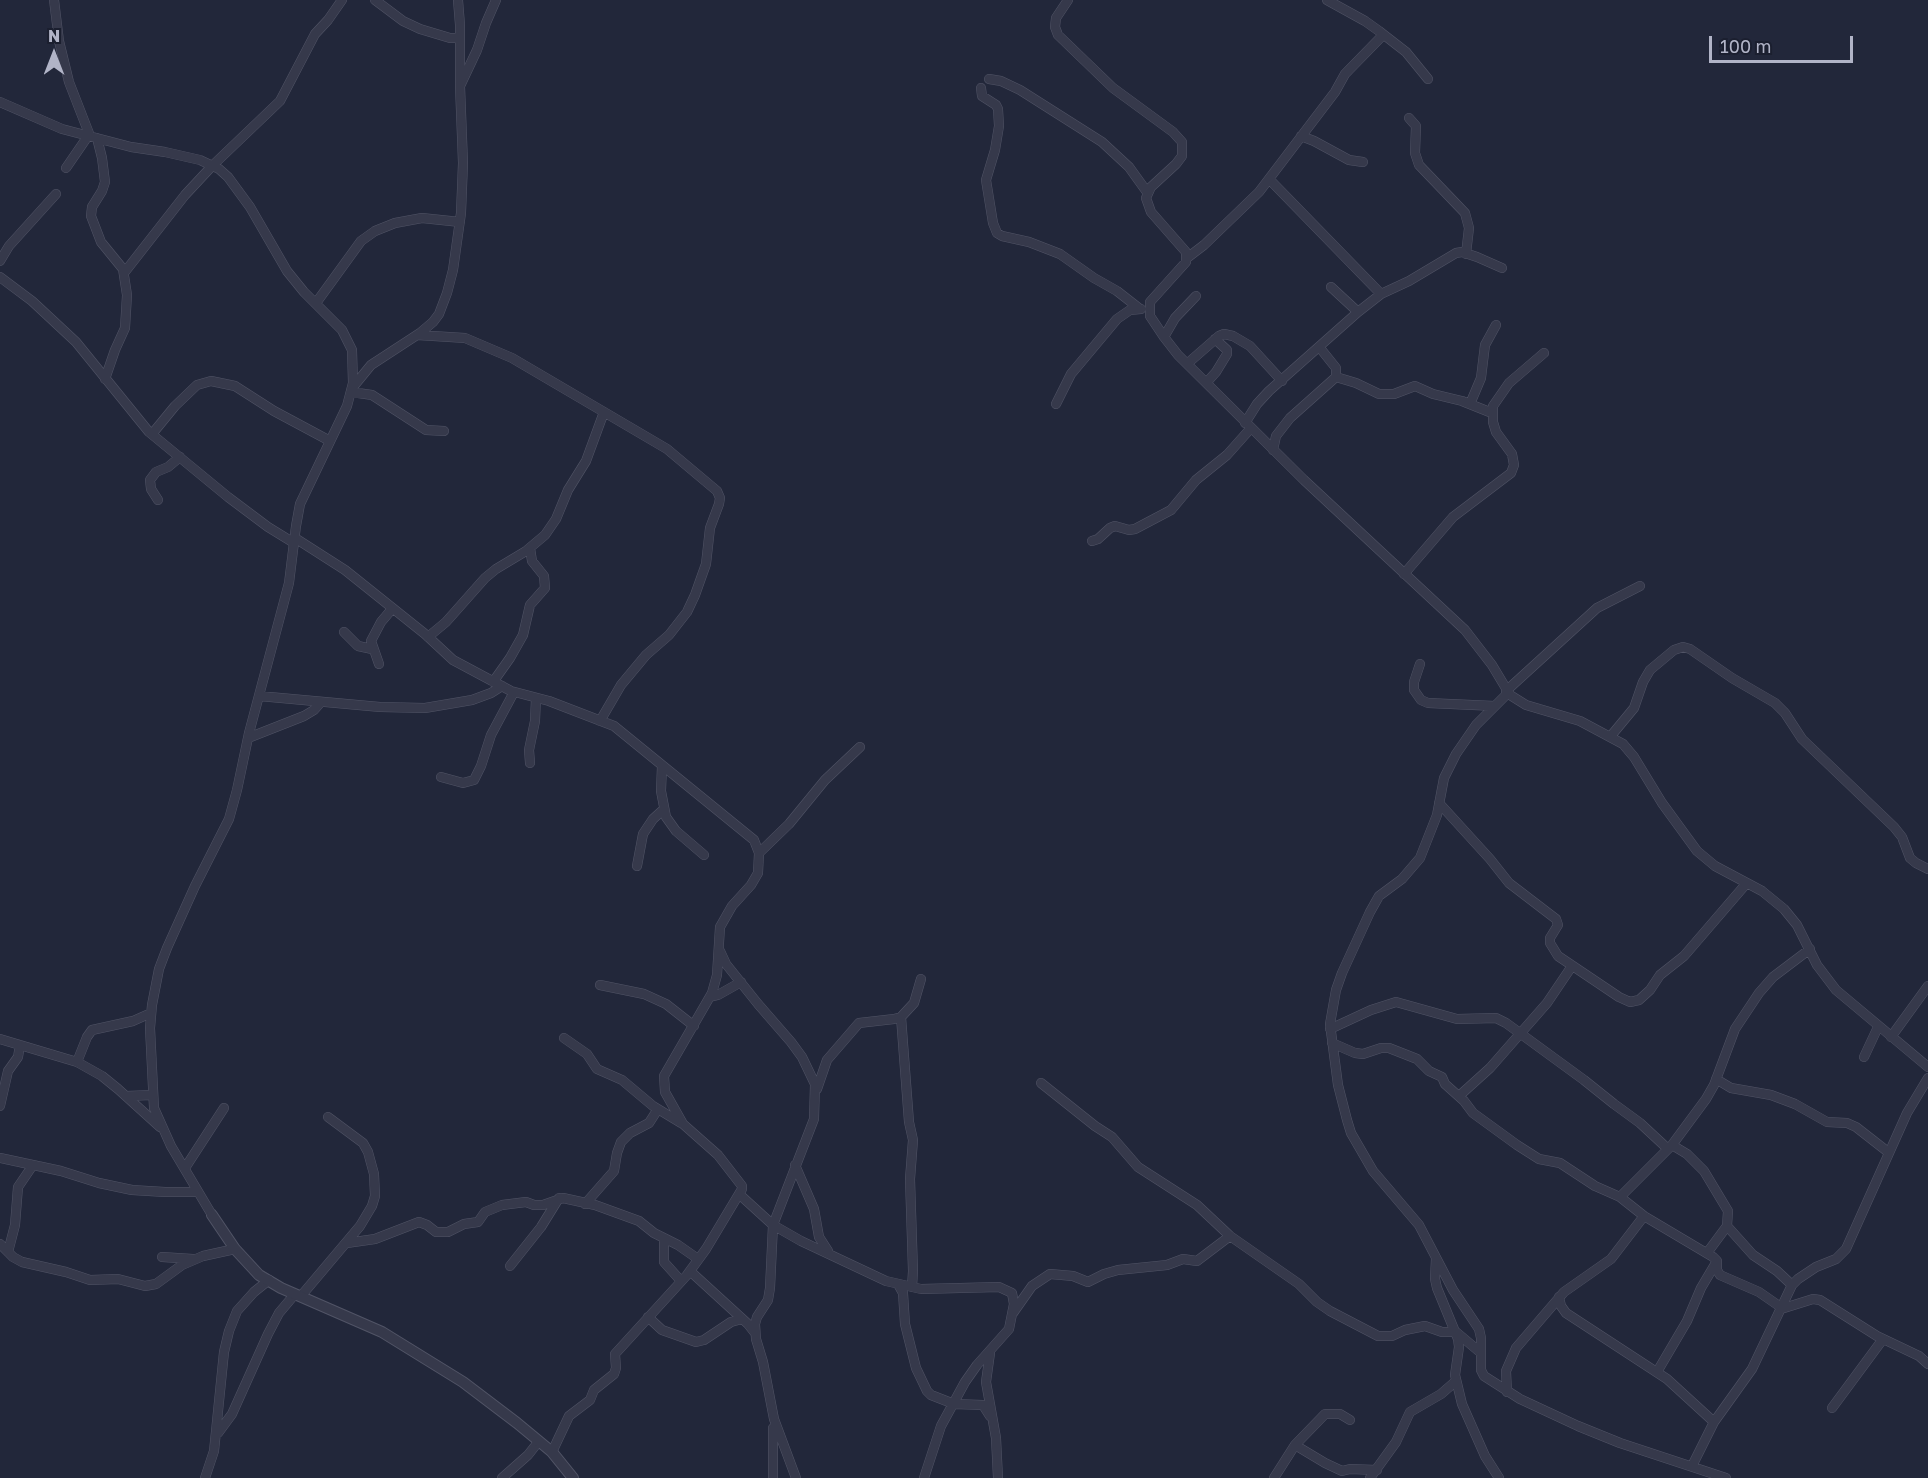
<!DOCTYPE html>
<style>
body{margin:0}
#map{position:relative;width:1928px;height:1478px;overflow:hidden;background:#22273a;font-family:"Golos Text",sans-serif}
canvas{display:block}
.north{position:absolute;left:24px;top:24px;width:60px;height:60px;-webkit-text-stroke:4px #1b1f2f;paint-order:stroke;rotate:0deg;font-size:16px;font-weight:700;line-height:24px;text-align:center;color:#b1b4c7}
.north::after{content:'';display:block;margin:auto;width:21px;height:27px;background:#b1b4c7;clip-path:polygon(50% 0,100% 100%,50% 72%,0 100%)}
.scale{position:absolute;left:1709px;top:36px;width:144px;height:27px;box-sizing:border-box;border:3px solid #b1b4c7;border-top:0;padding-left:8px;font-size:18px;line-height:21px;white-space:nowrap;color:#b1b4c7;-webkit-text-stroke:4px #1b1f2f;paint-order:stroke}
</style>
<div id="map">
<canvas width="1928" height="1478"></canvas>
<div class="north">N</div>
<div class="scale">100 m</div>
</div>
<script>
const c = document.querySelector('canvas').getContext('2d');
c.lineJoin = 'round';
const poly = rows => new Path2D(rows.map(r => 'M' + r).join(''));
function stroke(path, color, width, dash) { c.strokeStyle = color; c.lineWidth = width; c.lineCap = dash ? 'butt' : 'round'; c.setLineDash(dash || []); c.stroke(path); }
const minor = poly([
 [54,0,59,41,69,82,90,136],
 [375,0,403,21,420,29,450,38,460,38],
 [458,0,460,25,460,83],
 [1068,0,1056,18,1055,27,1058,35,1113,88,1173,132,1182,142,1182,156,1176,164,1151,187,1146,198,1151,212,1186,252,1186,262,1150,302,1150,316,1164,337,1178,355,1304,480,1465,630,1492,665,1510,695,1526,705,1580,721,1623,744,1634,757,1662,803,1697,851,1715,866,1762,891,1784,909,1797,925,1817,965,1836,990,1928,1067],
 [1327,0,1365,21,1379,31,1406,52,1428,79],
 [989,79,1001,81,1020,90,1102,142,1129,167,1147,192],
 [981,88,982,96,996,105,998,109,999,126,995,150,986,180,993,223,997,233,1002,236,1029,242,1060,254,1094,278,1117,291,1140,309],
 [0,102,62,129,131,147,165,152,200,160,219,169,228,177,250,207,287,271,304,292,342,330,352,350,353,383,347,406,300,504,296,526,289,583,249,733,237,790,229,819,195,886,167,948,159,969,152,1005,150,1028,154,1108,171,1146,212,1215],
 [1409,118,1416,126,1415,153,1419,165,1465,213,1469,228,1466,254],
 [1301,136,1314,141,1349,160,1363,162],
 [97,138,102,158,105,182,102,191,92,207,91,216,101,242,123,269,127,295,125,328,115,350,105,379],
 [66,168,88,136],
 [1269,179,1381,294],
 [1187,258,1204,245,1259,192,1335,92,1345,74,1383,35],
 [0,261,9,246,56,194],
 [124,273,185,195,212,166,280,101,315,34,328,20,342,0],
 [0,277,32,301,76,342,149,432,228,497,268,527,294,543],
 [1331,287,1358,312],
 [316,303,361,241,375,231,395,223,422,218,460,222],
 [417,335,465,338,512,358,667,449,717,491,720,498,719,504,710,528,706,564,695,595,687,612,669,635,646,655,621,685,600,721],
 [1164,337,1175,318,1196,296],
 [1188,363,1219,336,1224,334,1233,336,1250,346,1282,381],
 [1336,377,1356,383,1379,394,1394,394,1415,386,1433,394,1462,401,1492,413],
 [1207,382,1216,372,1227,354,1227,350,1215,339],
 [353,387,371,365,420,333,433,322,439,314,447,293,453,270,461,213,463,163,460,86,477,50,486,23,496,0],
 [351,392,372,395,426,430,444,431],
 [1056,404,1071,374,1117,319,1130,310,1141,309],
 [1470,404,1481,378,1485,345,1496,325],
 [1245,423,1257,404,1269,391,1358,312,1381,294,1409,281,1456,253,1462,252,1477,257,1502,268],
 [152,434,175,406,197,385,211,381,235,386,274,411,330,441],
 [1273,450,1276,436,1290,418,1336,377,1336,368,1320,348],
 [158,500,151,489,150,480,156,472,168,467,180,457],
 [295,538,345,570,425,634,453,660,511,691,549,701,614,726,754,840,759,853,758,873,751,885,732,906,720,927,717,975,712,993,664,1076,665,1092,683,1124,718,1155,742,1186,742,1189,706,1249,687,1275,615,1354,616,1368,614,1374,594,1390,590,1400,569,1416,552,1452],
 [1092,541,1098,539,1110,528,1115,526,1129,530,1135,529,1171,510,1196,480,1227,455,1251,428],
 [1404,574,1453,517,1511,473,1514,465,1512,454,1496,432,1493,422,1493,406,1509,383,1544,353],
 [344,632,358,646,372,649],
 [428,637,446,622,485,578,496,569,526,551,545,535,556,519,568,490,586,461,604,412],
 [379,664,371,641,381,622,392,609],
 [1420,664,1414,682,1414,690,1421,700,1428,703,1495,706],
 [493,682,510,658,523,635,530,605,545,588,544,576,532,561,530,548],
 [1506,691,1597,608,1640,586],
 [1508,693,1476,725,1456,754,1444,778,1437,815,1420,858,1402,879,1379,896,1370,912,1342,973,1336,990,1330,1024,1338,1085,1347,1120,1351,1133,1373,1171,1419,1225,1453,1290,1479,1329,1481,1338,1481,1370,1484,1376,1520,1399,1578,1426,1620,1443,1726,1478],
 [259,696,380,707,425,708,472,700,491,693,502,686],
 [1610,737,1634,708,1643,682,1650,670,1674,650,1683,647,1690,649,1732,678,1775,703,1785,713,1802,739,1894,827,1902,837,1910,858,1916,863,1928,869],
 [248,738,304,716,314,710,321,702],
 [530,763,529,750,535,721,536,698],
 [662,766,661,791,666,817,676,831,704,855],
 [441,777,463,783,474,780,481,766,491,735,514,692],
 [1439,803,1490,859,1509,883,1556,919,1558,925,1550,938,1550,943,1558,956,1619,997,1630,1002,1639,1000,1650,990,1660,975,1684,956,1746,884],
 [759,853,789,824,825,780,860,747],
 [637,866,643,834,653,819,664,809],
 [720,951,726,964,758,1004,791,1042,802,1057,815,1084,814,1119,773,1225,770,1288,768,1300,757,1317,755,1324,756,1339,763,1362,774,1419,796,1478],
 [600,985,644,994,666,1004,694,1026],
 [710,997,718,995,741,982],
 [901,1017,909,1122,913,1140,910,1179,913,1271,912,1287],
 [1330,1029,1371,1010,1396,1002,1457,1019,1496,1018,1506,1023,1584,1080,1614,1104,1640,1123,1668,1149],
 [1891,1037,1928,986],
 [564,1038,587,1054,597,1069,622,1080,653,1106,681,1123],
 [0,1039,77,1062,102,1076,118,1089,160,1127],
 [1332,1043,1355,1053,1363,1054,1381,1048,1389,1048,1417,1059,1429,1071,1442,1077,1445,1084,1464,1101,1473,1113,1517,1145,1539,1159,1560,1163,1595,1186,1620,1197,1644,1216,1713,1257,1717,1261,1717,1270,1720,1275,1759,1292,1782,1308],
 [1864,1057,1878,1027],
 [77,1062,87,1037,92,1030,133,1021,151,1013],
 [1716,1079,1731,1088,1771,1095,1795,1104,1827,1122,1847,1123,1856,1127,1888,1152],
 [1041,1083,1095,1126,1112,1137,1138,1167,1197,1205,1230,1236,1299,1284,1317,1302,1330,1311,1378,1336,1392,1336,1405,1330,1425,1326,1442,1332,1456,1332,1481,1353],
 [817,1089,827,1060,859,1023,894,1019,901,1017,914,1003,921,979],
 [126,1096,152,1095],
 [1459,1096,1490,1068,1547,1003,1572,966],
 [0,1106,8,1071,18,1057,20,1045],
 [1672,1145,1687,1154,1704,1171,1728,1211,1727,1226,1707,1253],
 [0,1158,61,1171,99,1183,132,1190,165,1192,198,1192],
 [795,1165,814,1209,819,1237,828,1251],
 [185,1168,224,1108],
 [739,1194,773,1225,801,1241,886,1281,921,1289,999,1287,1012,1293,1014,1304,1009,1329,977,1365,965,1382,941,1426,924,1478],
 [1620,1197,1672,1145,1706,1099,1714,1085,1735,1029,1759,993,1773,977,1810,949],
 [585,1204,614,1171,617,1153,621,1142,630,1133,649,1123,658,1109],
 [1727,1226,1753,1255,1777,1271,1792,1285],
 [664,1239,664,1262,681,1281],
 [347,1243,375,1239,419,1222,427,1225,436,1232,448,1232,464,1224,478,1222,485,1212,502,1205,526,1202,534,1205,543,1205,563,1198,595,1205,639,1221,654,1233,678,1245,698,1259],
 [0,1244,13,1257,22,1262,66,1272,90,1280,118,1279,145,1286,156,1284,182,1265,203,1256,235,1249],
 [8,1252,15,1225,18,1187,33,1165],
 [162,1257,193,1259],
 [1436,1258,1435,1279,1437,1288,1458,1339,1459,1347,1455,1375,1462,1404,1485,1456,1499,1478],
 [510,1266,541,1227,559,1198],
 [690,1271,748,1324,755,1333],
 [898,1284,903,1293,905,1324,916,1368,927,1391,931,1395,954,1404,983,1405,990,1416],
 [301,1296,360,1226,372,1206,375,1196,374,1174,368,1152,363,1143,328,1117],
 [1559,1297,1561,1306,1566,1313,1667,1379,1714,1422],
 [1781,1309,1813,1299,1820,1300,1877,1336,1919,1356,1928,1364],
 [1013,1313,1032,1286,1050,1274,1073,1276,1088,1282,1104,1274,1118,1270,1167,1265,1183,1259,1197,1261,1230,1236],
 [648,1317,662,1330,696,1342,704,1340,731,1322,742,1319],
 [990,1353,986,1382,996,1438,998,1478],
 [1657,1372,1687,1321,1701,1288,1717,1261],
 [1507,1392,1506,1371,1516,1348,1564,1292,1611,1259,1644,1216],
 [1832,1408,1883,1339],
 [218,1433,232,1414,268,1334,279,1313,295,1294],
 [1295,1445,1325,1463,1342,1471,1350,1469,1377,1470],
 [1692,1466,1714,1422,1752,1369,1792,1285,1798,1279,1816,1267,1836,1259,1846,1249,1907,1113,1928,1078],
 [205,1478,214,1451,224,1352,229,1331,237,1311,254,1292,269,1280],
 [502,1478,528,1455,539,1441],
 [773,1478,773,1428],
 [1274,1478,1295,1445,1325,1414,1340,1414,1350,1420],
 [1370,1478,1396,1442,1410,1412,1441,1394,1456,1381]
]);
const tertiary = poly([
 [212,1215,235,1249,259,1275,281,1288,382,1332,463,1382,517,1423,552,1452,573,1478]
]);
stroke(minor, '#515466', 10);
stroke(tertiary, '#515466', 12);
stroke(minor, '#36394b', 9);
stroke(tertiary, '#36394b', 10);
</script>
